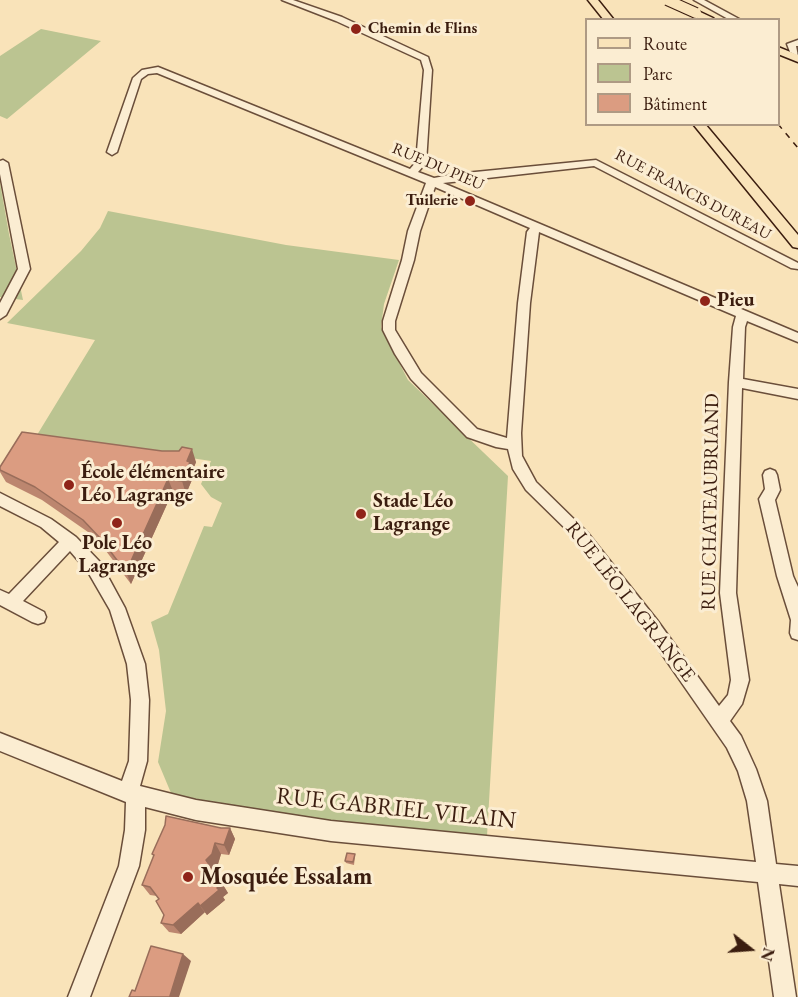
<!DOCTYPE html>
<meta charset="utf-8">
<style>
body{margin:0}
#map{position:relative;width:798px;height:997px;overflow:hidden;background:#f9e3b9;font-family:"EB Garamond",serif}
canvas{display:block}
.legend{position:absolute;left:585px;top:18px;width:195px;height:108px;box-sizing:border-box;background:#fbedd2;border:2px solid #ae9a84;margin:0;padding:8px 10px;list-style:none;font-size:18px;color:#3b1d0f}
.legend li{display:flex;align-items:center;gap:12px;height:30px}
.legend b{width:30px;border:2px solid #ae9a84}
.north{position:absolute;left:720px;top:919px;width:60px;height:60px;-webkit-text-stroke:4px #fbedd2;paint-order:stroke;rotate:107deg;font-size:16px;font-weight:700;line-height:24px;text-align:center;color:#3b1d0f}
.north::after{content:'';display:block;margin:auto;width:21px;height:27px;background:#3b1d0f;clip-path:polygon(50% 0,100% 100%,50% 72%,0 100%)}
</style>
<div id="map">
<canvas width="798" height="997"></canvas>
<ul class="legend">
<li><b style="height:8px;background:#f9e3b9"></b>Route</li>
<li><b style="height:16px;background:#bbc491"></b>Parc</li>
<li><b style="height:16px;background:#db9c81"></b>Bâtiment</li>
</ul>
<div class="north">N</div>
</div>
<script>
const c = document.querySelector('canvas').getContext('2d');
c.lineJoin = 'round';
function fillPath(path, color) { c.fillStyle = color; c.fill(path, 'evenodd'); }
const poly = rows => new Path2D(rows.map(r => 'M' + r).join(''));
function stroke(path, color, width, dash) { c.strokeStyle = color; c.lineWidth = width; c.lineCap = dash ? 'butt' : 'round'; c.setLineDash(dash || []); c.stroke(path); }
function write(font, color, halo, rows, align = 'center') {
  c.font = font + ' "EB Garamond",serif'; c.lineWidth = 6; c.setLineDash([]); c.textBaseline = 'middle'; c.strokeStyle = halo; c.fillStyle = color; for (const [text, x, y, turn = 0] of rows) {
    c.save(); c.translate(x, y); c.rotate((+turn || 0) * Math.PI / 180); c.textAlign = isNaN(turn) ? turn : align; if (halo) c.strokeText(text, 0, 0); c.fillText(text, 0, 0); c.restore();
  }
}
const green = poly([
 [41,29,101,41,7,119,0,116,0,56],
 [0,183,9,234,23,300,0,297],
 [108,211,286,245,399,260,384,304,381,327,408,380,508,476,487,836,350,823,222,805,171,793,158,762,166,711,159,650,151,622,168,614,204,526,212,527,222,503,211,497,201,484,211,461,37,435,95,340,7,323,81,251,100,228]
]);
const minor = poly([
 [282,0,293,0,342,17,428,57,432,70,426,163,418,172,434,178,455,174,596,160,798,263,798,269,791,268,594,166,443,183,798,333,798,342,747,321,745,327,743,379,798,389,798,399,742,388,736,593,749,680,742,704,730,721,741,736,756,769,767,801,776,864,798,866,798,886,779,884,796,997,774,997,758,882,331,841,196,820,145,807,145,830,139,866,90,997,68,997,119,866,125,830,126,802,0,751,0,733,122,781,129,761,131,700,127,664,110,610,88,572,70,551,23,601,44,612,46,617,44,622,38,624,32,622,0,605,0,590,9,594,59,542,41,527,0,506,0,493,51,519,76,537,100,562,125,608,145,664,149,700,147,761,140,786,196,800,331,821,756,862,747,801,738,771,727,748,645,630,577,540,526,490,513,469,508,449,496,447,467,437,411,379,395,354,383,330,383,321,402,260,408,231,426,183,157,73,148,74,141,79,117,152,112,155,107,152,133,78,142,70,158,67,410,169,416,162,424,70,421,60,336,21,282,0],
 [435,187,530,228,527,232,518,303,507,438,477,429,421,373,395,330,395,321,414,260,420,231,435,187],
 [539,232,736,316,733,327,729,382,720,593,731,680,728,695,719,706,657,620,587,532,536,482,522,456,521,433,530,303,539,232],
 [694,0,704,0,741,20,730,20,694,0],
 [798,40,798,46,796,46,798,56,790,52,787,44,798,40],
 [3,160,8,163,30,269,6,315,0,319,0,303,18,269,0,174,0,161,3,160],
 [770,469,775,471,777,475,780,490,775,500,793,576,798,587,798,640,792,638,790,633,791,620,777,576,759,499,765,489,763,475,765,471,770,469]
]);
const major = poly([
 [588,0,598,0,614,20,604,20,588,0],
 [696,10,713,18,715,20,701,20,693,15,693,11,696,10],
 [778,47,798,55,798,62,778,54,778,47],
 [693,124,705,124,798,235,798,248,793,247,693,124]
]);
const rail = poly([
 [673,0,690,20],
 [778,124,798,148]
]);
const majorBridge = poly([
 [667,0,696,13]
]);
const wall = poly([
 [162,451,179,451,196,462,193,470,194,475,186,494,173,491,131,584,106,551,88,532,42,500,6,482,0,472,0,467],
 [221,828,230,828,235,839,229,855,221,854,218,864,213,870,228,893,223,897,225,900,207,915,205,912,181,934,169,932,161,923,164,915,159,899,157,896,150,895,142,885,154,856,152,854],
 [355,857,354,865,346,863,345,861]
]);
const shadedWall = poly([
 [192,449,196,462,193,470,194,475,186,494,182,481,187,461],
 [168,479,173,491,131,584,126,572],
 [230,828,235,839,229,855,224,845],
 [215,843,221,854,218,864,213,870,206,860],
 [222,883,228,893,223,897,225,900,207,915,200,906],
 [198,903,205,912,181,934,173,925],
 [183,954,191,961,179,997,171,997,170,996]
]);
const building = poly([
 [22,432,162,451,179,451,182,447,192,449,187,461,190,462,182,481,168,479,126,572,101,539,83,520,35,487,0,470,0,467,22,432],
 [166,816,221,828,230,828,224,845,215,843,212,854,206,860,222,883,217,888,219,890,200,906,198,903,173,925,161,923,164,915,156,901,159,899,150,887,142,885,154,855,152,854,165,825,166,816],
 [347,853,355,854,353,862,345,861,347,853],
 [151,946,183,954,170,996,172,997,129,997,132,990,135,991,151,946]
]);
const markers = [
 [356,29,6,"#8f2418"],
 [470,201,6,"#8f2418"],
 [705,301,6,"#8f2418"],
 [69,485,6,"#8f2418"],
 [361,514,6,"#8f2418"],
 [117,523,6,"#8f2418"],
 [188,877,6,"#8f2418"]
];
const farPoinames = [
 ["Chemin de Flins",368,29],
 ["Tuilerie",458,201,"right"]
];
const farStreetnames = [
 ["RUE DU PIEU",438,167,23],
 ["RUE FRANCIS DUREAU",693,195,28]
];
const poiNames = [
 ["Pieu",717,301],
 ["École élémentaire",81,473],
 ["Léo Lagrange",81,496],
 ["Stade Léo",373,502],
 ["Lagrange",373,525],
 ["Pole Léo",117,544,"center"],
 ["Lagrange",117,567,"center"]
];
const streetNames = [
 ["RUE CHATEAUBRIAND",711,502,-89],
 ["RUE LÉO LAGRANGE",630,602,52]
];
const nearStreetnames = [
 ["RUE GABRIEL VILAIN",396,809,6]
];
const nearPoinames = [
 ["Mosquée Essalam",200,877]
];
fillPath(green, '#bbc491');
stroke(minor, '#6a4e3a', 3);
stroke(major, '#3b1d0f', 3);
fillPath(minor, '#fbedd2');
fillPath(major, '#f9e3b9');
stroke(rail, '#3b1d0f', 1.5, [6, 6]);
stroke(majorBridge, '#3b1d0f', 12, []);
stroke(majorBridge, '#f9e3b9', 10);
fillPath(wall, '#bc866f');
fillPath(shadedWall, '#996d5a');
fillPath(building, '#db9c81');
stroke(building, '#996d5a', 1.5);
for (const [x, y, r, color] of markers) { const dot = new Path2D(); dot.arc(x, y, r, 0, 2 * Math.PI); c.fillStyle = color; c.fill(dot); stroke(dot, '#fbedd2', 2); }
write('bold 16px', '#3b1d0f', '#fbedd2', farPoinames, 'left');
write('16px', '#3b1d0f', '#fbedd2', farStreetnames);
write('bold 20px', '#3b1d0f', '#fbedd2', poiNames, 'left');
write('20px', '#3b1d0f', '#fbedd2', streetNames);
write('24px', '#3b1d0f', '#fbedd2', nearStreetnames);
write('bold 24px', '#3b1d0f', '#fbedd2', nearPoinames, 'left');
</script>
